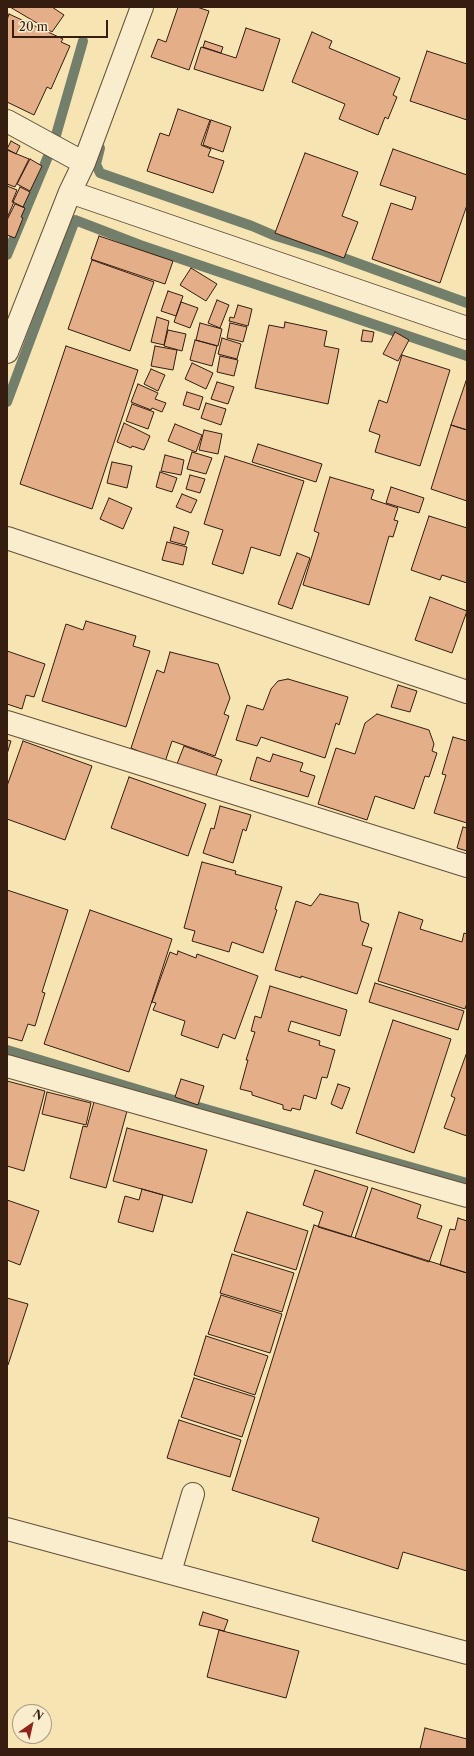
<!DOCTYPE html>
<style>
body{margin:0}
#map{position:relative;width:474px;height:1756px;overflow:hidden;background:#f6e4b3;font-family:"Libre Caslon Text",serif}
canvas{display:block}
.frame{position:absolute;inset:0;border:8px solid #351d0f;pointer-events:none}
.north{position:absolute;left:12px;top:1704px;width:40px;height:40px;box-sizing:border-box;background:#f9edce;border:1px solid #ab9a82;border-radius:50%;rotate:34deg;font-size:11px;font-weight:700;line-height:16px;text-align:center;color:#351d0f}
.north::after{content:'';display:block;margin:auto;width:14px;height:18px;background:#8f2418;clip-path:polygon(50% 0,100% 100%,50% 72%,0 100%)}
.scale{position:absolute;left:12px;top:20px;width:96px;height:18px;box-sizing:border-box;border:2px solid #351d0f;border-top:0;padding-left:5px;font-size:12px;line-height:14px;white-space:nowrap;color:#351d0f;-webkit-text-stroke:3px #f9edce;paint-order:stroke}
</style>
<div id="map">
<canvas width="474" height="1756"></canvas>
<div class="frame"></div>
<div class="north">N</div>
<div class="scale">20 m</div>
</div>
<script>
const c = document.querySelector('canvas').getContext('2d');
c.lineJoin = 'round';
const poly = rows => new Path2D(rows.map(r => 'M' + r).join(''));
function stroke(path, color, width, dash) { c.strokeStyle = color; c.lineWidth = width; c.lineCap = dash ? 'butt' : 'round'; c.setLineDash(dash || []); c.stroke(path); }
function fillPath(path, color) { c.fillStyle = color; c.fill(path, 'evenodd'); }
const stream = poly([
 [100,148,96,164,100,173,252,226,273,235,324,251,467,303],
 [7,255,54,142,83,41],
 [7,402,75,220,140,245,467,356],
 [7,1050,156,1095,467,1183]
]);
const building = poly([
 [10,7,52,7,64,15,52,32,10,7],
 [178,7,197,7,209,11,189,70,151,57,158,39,166,42,178,7],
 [9,14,63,39,61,42,70,46,51,89,47,87,34,115,7,102,7,20,9,14],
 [246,28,280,39,263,91,194,69,201,47,236,58,246,28],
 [312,32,332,41,329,48,400,78,393,95,397,97,388,119,385,117,378,135,339,119,345,104,292,82,312,32],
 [205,41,223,47,221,53,203,47,205,41],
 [427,51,467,64,467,120,410,101,427,51],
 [178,109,210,120,201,145,211,149,208,156,224,161,213,193,147,171,160,133,169,136,178,109],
 [211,120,231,127,223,152,203,145,211,120],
 [11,141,20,146,16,154,7,149,11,141],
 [393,149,467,175,467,205,440,283,372,259,391,203,412,210,416,197,380,185,393,149],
 [7,150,29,159,15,187,7,184,7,150],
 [305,153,358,172,342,216,358,222,344,258,275,233,305,153],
 [30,159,42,166,30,191,17,184,30,159],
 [7,186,17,190,12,202,14,202,7,218,7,186],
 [20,187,30,192,23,207,13,202,20,187],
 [15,204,25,208,21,217,23,218,15,238,7,235,7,220,15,204],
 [99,236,173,261,165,284,91,259,99,236],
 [92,260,154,282,130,351,68,329,92,260],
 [191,268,217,284,206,301,180,285,191,268],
 [168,291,183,296,176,316,161,311,168,291],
 [217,300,229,305,220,328,208,323,217,300],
 [181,302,198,308,190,328,174,322,181,302],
 [238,305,252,309,248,326,229,321,230,317,234,318,238,305],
 [157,317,169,321,164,345,151,342,157,317],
 [285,322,327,331,324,346,339,349,328,404,255,388,269,325,284,328,285,322],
 [200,323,222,329,218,346,196,340,200,323],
 [230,323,247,327,243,342,227,338,230,323],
 [168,330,186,334,182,351,164,346,168,330],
 [363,330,374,332,372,342,361,341,363,330],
 [395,332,409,340,398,361,383,354,395,332],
 [222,338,241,344,237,359,218,354,222,338],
 [195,340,217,346,212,366,190,360,195,340],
 [66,346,138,370,92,509,20,484,66,346],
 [155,346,177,350,173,370,151,366,155,346],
 [402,355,450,370,420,466,375,452,380,435,369,431,379,400,387,403,402,355],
 [220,356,238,360,234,376,217,372,220,356],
 [192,363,213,373,206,389,185,379,192,363],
 [151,369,165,375,158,391,144,384,151,369],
 [467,378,467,430,451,425,467,378],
 [217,382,234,387,228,404,211,399,217,382],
 [138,384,158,393,155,399,166,403,162,412,152,408,151,410,131,402,138,384],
 [187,392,203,397,199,410,183,405,187,392],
 [206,403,226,409,221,425,201,418,206,403],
 [132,404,154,412,148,429,126,421,132,404],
 [124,423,150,436,144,450,132,446,131,448,117,442,124,423],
 [175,424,202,435,196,452,168,441,175,424],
 [451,425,467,430,467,501,431,489,451,425],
 [204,430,222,434,218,454,199,450,204,430],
 [258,444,322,464,316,482,252,462,258,444],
 [192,452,212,458,206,474,187,469,192,452],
 [165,455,184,460,181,475,161,471,165,455],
 [225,456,304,481,280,556,251,547,243,574,212,564,223,530,204,524,225,456],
 [112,462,132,466,127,488,107,483,112,462],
 [160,472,177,478,172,492,156,487,160,472],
 [190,475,205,479,200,493,186,489,190,475],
 [330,477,374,490,371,499,398,508,394,520,398,521,393,537,389,536,369,605,303,585,319,533,314,531,330,477],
 [391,487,424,498,419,513,386,503,391,487],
 [182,494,197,500,191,513,176,507,182,494],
 [109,498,132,508,123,529,100,519,109,498],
 [429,516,467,528,467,583,442,575,440,580,411,570,429,516],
 [174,527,189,532,185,545,170,541,174,527],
 [167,542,187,547,183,565,162,560,167,542],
 [297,553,310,558,292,609,278,604,297,553],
 [430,597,467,611,452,653,415,640,430,597],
 [86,621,136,636,133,646,150,651,126,727,42,701,66,624,83,630,86,621],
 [7,651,45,664,34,697,26,695,22,709,7,704,7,651],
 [170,652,218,664,230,698,224,714,229,716,215,756,172,741,165,762,131,748,157,670,164,673,170,652],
 [288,679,348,697,339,725,336,723,325,758,261,737,257,746,236,740,247,705,263,710,271,689,278,681,288,679],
 [398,685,417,691,410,712,391,707,398,685],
 [377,714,429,730,434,744,432,751,437,753,429,777,425,776,414,809,375,796,367,820,318,804,336,748,355,754,365,723,377,714],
 [453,737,467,741,467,823,434,813,446,775,442,774,453,737],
 [7,740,11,741,7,754,7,740],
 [23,741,92,766,65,840,7,819,7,786,23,741],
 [184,746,222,760,215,778,177,764,184,746],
 [273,754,303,763,300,771,315,776,308,797,250,780,257,757,270,762,273,754],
 [129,777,206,804,188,856,111,828,129,777],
 [220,806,251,815,246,831,243,829,233,863,203,853,211,828,214,829,220,806],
 [463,827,467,828,467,851,457,848,463,827],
 [202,862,236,871,235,874,282,887,275,909,277,910,263,953,232,942,229,952,192,941,195,931,184,928,202,862],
 [7,890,68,910,42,992,45,993,35,1026,28,1024,22,1041,7,1037,7,890],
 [320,894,358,903,361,921,369,924,362,945,372,948,357,994,301,976,301,978,275,970,296,901,311,906,320,894],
 [90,910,172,939,129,1072,44,1044,90,910],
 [399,912,423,920,420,929,462,942,464,933,467,934,467,1003,465,1009,378,981,399,912],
 [178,951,196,958,197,954,258,976,235,1039,223,1034,218,1048,181,1035,185,1021,153,1010,156,1003,152,1002,170,952,177,955,178,951],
 [375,983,464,1011,458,1030,369,1002,375,983],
 [270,986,347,1010,340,1036,291,1021,288,1031,320,1041,319,1045,335,1050,327,1078,322,1077,316,1099,304,1095,300,1110,292,1108,291,1111,283,1109,283,1105,252,1095,252,1092,240,1089,248,1060,246,1060,255,1032,251,1031,255,1016,261,1018,270,986],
 [393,1020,451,1039,414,1153,356,1133,393,1020],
 [467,1052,467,1136,444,1128,455,1098,451,1096,467,1052],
 [181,1079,204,1086,198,1105,175,1097,181,1079],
 [7,1081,45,1091,24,1171,7,1166,7,1081],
 [338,1084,350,1088,342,1109,331,1104,338,1084],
 [47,1092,91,1103,86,1125,42,1114,47,1092],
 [94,1102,127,1111,106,1188,70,1178,83,1126,87,1127,94,1102],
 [127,1128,207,1150,192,1203,113,1181,127,1128],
 [315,1170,368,1187,351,1237,318,1227,323,1212,303,1205,315,1170],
 [372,1188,421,1205,417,1218,442,1226,429,1262,355,1238,372,1188],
 [142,1189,163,1195,153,1232,118,1222,125,1196,139,1200,142,1189],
 [7,1200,39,1211,20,1265,7,1260,7,1200],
 [247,1212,308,1231,296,1270,234,1251,247,1212],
 [458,1218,467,1221,467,1273,440,1265,450,1229,455,1230,458,1218],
 [314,1225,467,1273,467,1571,403,1552,398,1569,312,1541,319,1518,232,1490,314,1225],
 [232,1254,294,1273,282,1312,220,1293,232,1254],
 [221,1295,282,1314,270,1353,208,1334,221,1295],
 [7,1298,28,1304,8,1365,7,1365,7,1298],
 [206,1336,268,1356,255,1395,194,1375,206,1336],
 [194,1378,255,1397,242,1437,181,1417,194,1378],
 [179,1420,241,1440,230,1477,167,1458,179,1420],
 [203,1612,228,1620,224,1631,199,1625,203,1612],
 [219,1630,299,1651,286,1698,207,1677,219,1630],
 [425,1728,467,1739,467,1749,420,1749,425,1728]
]);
const minor = poly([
 [7,121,84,163],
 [70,192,467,328],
 [7,352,70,192,84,163,142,7],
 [7,538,467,692],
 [7,722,467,866],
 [7,1066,467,1196],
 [7,1529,467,1653],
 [170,1572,193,1494]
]);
stroke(stream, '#737e6b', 10);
fillPath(building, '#e4ae89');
stroke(building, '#351d0f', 1);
stroke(minor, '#654f38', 24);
stroke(minor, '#f9edce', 22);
</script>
